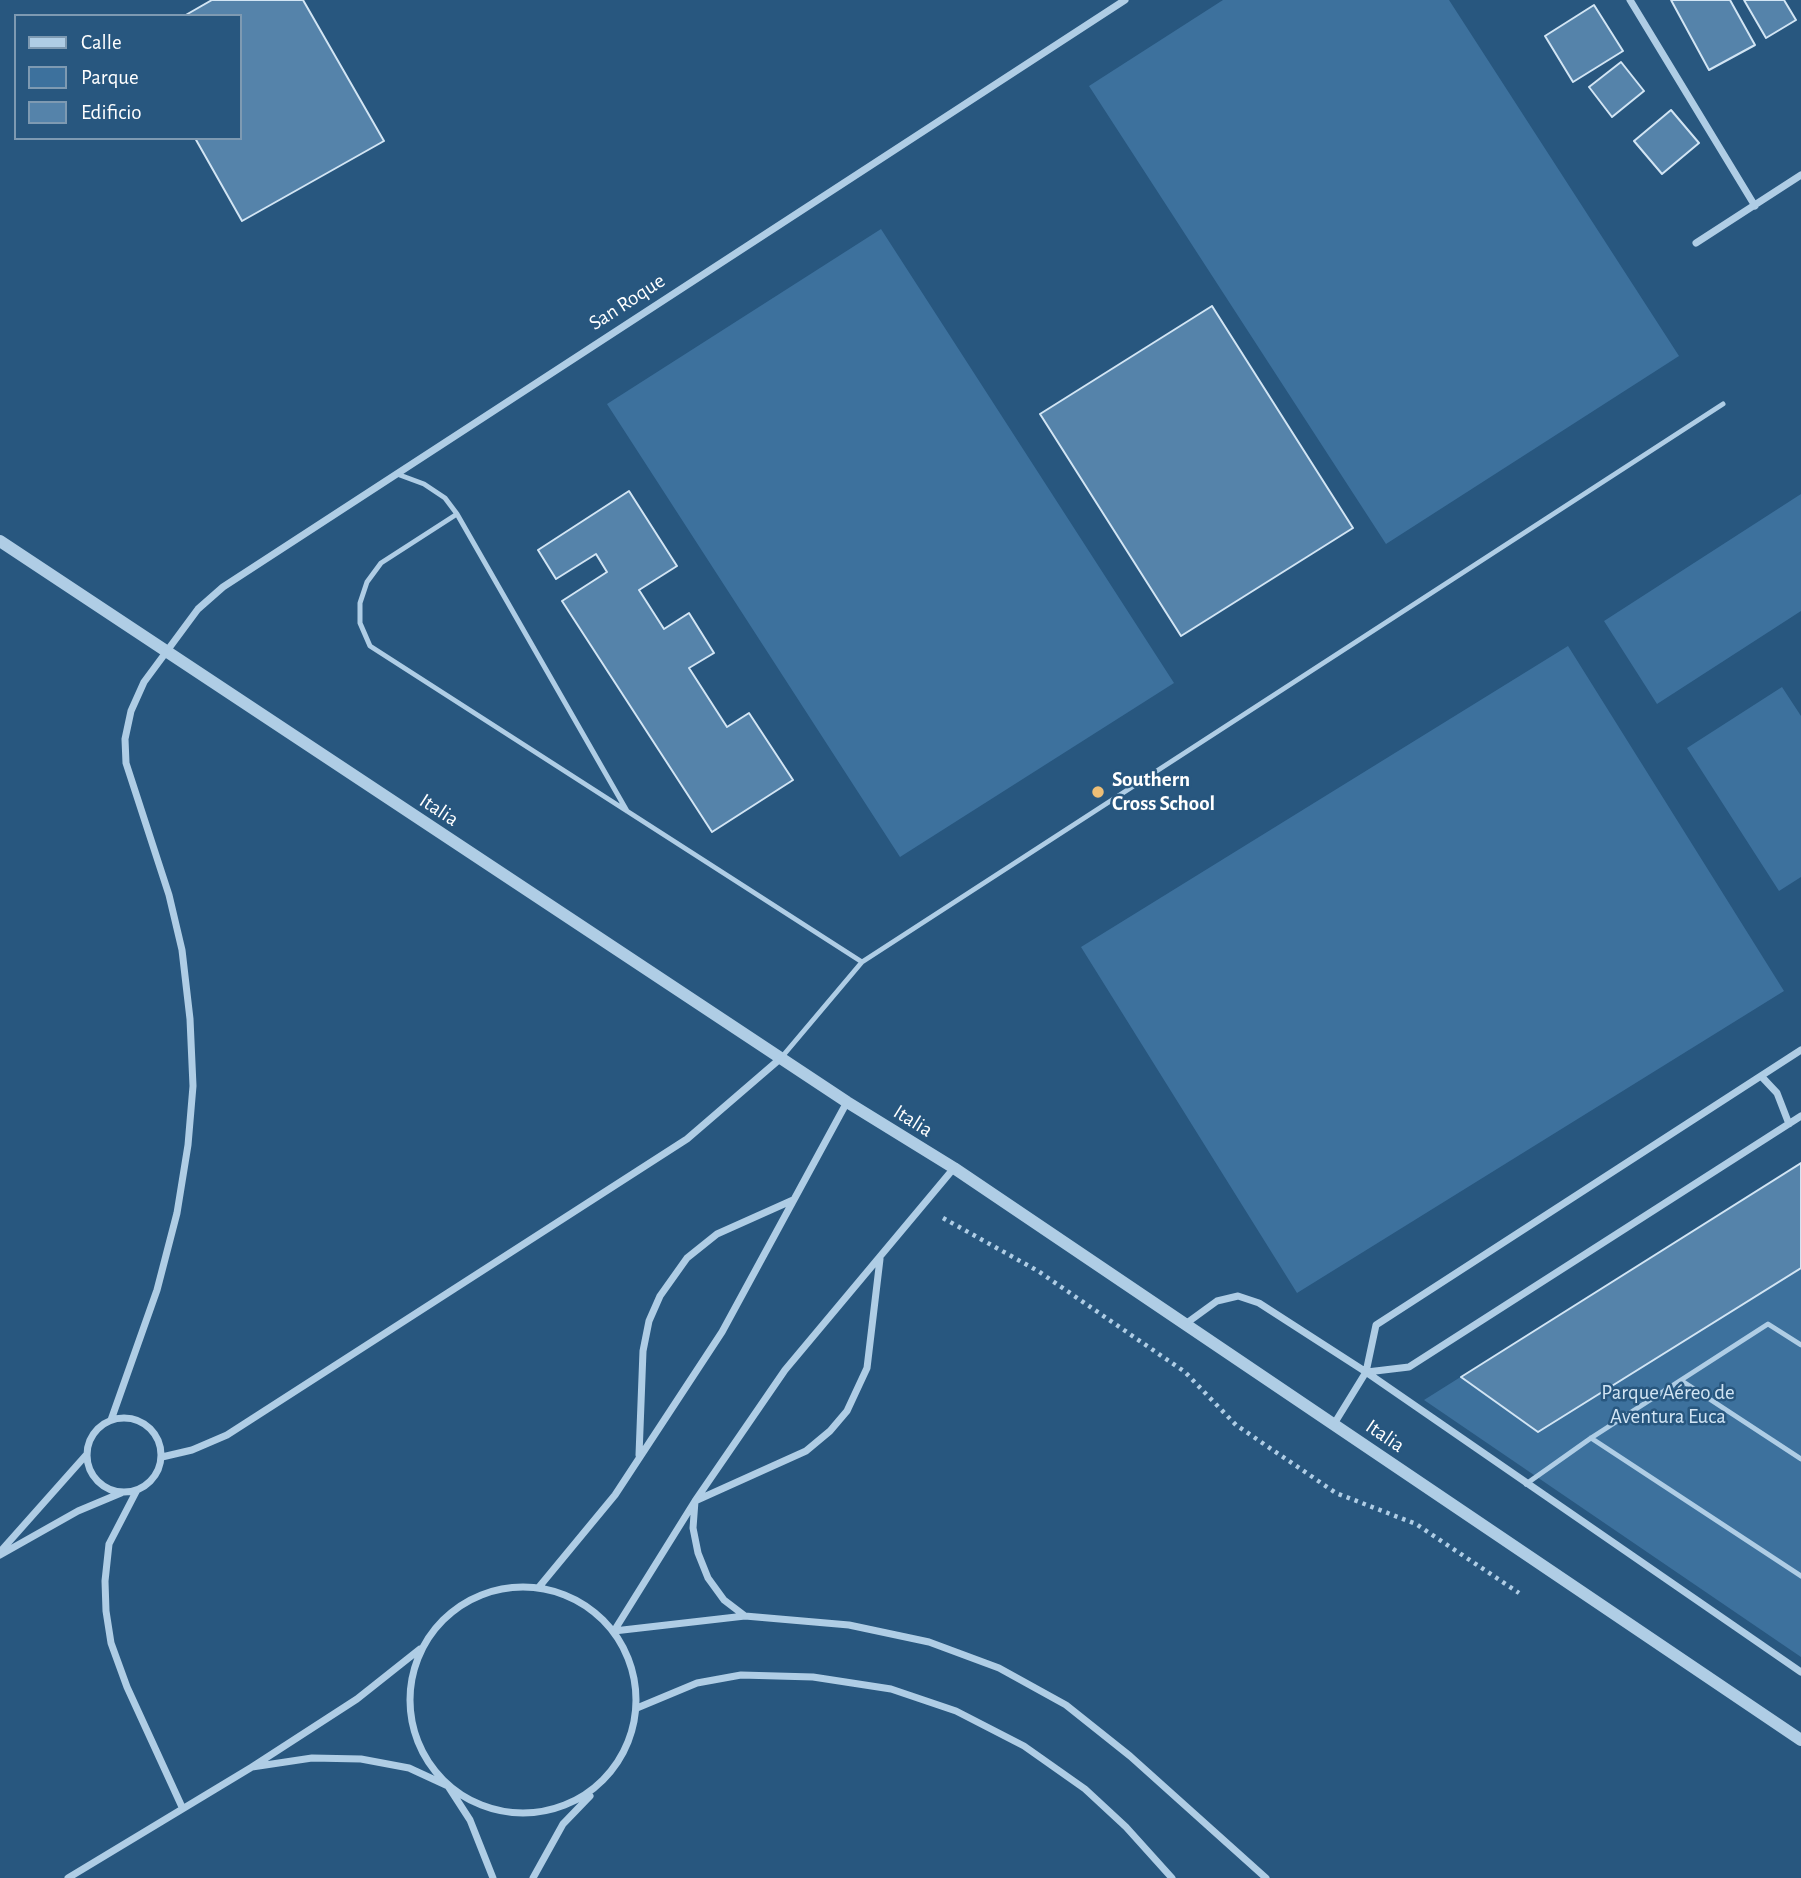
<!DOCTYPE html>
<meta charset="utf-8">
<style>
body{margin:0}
#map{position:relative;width:1801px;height:1878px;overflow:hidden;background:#28577f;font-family:"Alegreya Sans",sans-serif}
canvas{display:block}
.legend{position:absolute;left:14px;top:14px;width:228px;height:126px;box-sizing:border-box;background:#28577f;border:2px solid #7e9ab2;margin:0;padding:9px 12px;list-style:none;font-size:21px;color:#fff}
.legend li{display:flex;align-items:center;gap:14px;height:35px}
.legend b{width:35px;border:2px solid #7e9ab2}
</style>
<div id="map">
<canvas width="1801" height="1878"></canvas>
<ul class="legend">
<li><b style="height:9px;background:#afcde5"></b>Calle</li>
<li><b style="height:19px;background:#3d719d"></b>Parque</li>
<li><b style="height:19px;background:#5583aa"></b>Edificio</li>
</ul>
</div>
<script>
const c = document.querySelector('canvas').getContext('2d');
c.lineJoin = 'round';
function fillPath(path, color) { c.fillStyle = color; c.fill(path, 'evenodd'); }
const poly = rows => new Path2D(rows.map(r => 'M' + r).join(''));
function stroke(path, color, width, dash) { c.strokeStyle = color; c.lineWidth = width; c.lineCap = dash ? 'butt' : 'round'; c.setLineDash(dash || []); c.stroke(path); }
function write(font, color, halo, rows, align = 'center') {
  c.font = font + ' "Alegreya Sans",sans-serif'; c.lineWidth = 5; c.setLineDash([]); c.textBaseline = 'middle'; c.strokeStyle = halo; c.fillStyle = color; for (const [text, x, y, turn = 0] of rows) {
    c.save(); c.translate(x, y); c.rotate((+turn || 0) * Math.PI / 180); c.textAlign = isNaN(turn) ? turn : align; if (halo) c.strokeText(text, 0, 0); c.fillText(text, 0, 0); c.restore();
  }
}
const green = poly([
 [1223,0,1449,0,1679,356,1386,544,1089,86],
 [881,229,1174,683,900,857,607,404],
 [1801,494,1801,611,1657,704,1604,621],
 [1568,646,1784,991,1297,1293,1081,947],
 [1782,687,1801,716,1801,877,1779,891,1687,748],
 [1801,1163,1801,1657,1424,1400]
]);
const building = poly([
 [212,0,303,0,384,141,242,221,195,138,240,138,240,16,184,16,212,0],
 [1671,0,1730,0,1755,45,1709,70,1671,0],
 [1744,0,1784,0,1796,20,1766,38,1744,0],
 [1594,5,1623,51,1573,82,1545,36,1594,5],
 [1621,62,1644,91,1612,117,1589,87,1621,62],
 [1671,110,1699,143,1662,174,1634,141,1671,110],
 [1212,306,1353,528,1181,636,1040,414,1212,306],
 [629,491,677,566,639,590,664,629,689,613,714,653,689,668,727,727,749,713,793,780,712,832,562,601,607,572,596,554,556,579,538,550,629,491],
 [1801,1163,1801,1268,1538,1432,1461,1377,1801,1163]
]);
const path = poly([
 [943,1218,1038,1271,1185,1372,1236,1425,1336,1493,1416,1524,1519,1593]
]);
const service = poly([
 [397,474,424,484,445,498,457,514],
 [627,811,457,514,381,563,367,582,360,603,360,623,370,646,862,962],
 [781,1058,862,962,1723,404],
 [1682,1381,1801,1459],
 [1591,1438,1801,1576],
 [1526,1484,1591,1438,1768,1324,1801,1345]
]);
const minor = poly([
 [1630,0,1755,206],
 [1696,243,1801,175],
 [1761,1076,1777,1093,1789,1124],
 [954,1168,785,1370,695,1501,614,1631,745,1616,849,1625,929,1642,999,1668,1066,1705,1130,1756,1266,1878],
 [1184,1325,1217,1301,1238,1296,1259,1303,1366,1372,1801,1672],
 [1367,1372,1409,1367,1801,1116],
 '87 1455a37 37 0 1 1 74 0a37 37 0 1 1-74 0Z',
 [111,1420,157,1290,177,1213,188,1145,193,1086,190,1019,182,950,169,895,126,763,125,739,131,711,144,682,198,609,223,587,1125,0],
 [1334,1424,1366,1372,1376,1325,1801,1050],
 [639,1455,643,1351,649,1321,660,1296,687,1258,717,1234,793,1200],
 [162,1457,192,1450,227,1435,687,1139,781,1058],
 [137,1490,109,1544,105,1581,106,1611,111,1643,127,1687,182,1807],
 [0,1552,87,1454],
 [0,1555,78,1511,121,1493],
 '410 1700a113 113 0 1 1 226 0a113 113 0 1 1-226 0Z',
 [539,1587,615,1495,722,1332,847,1102],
 [745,1616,724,1600,708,1578,698,1553,693,1528,695,1501,806,1451,830,1431,847,1411,867,1368,880,1259],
 [420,1649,357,1699,252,1767,312,1758,361,1759,409,1768,448,1786,470,1820,493,1878],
 [637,1708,697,1683,741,1675,813,1677,891,1689,956,1711,1024,1746,1085,1789,1126,1827,1172,1878],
 [68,1878,252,1767],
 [533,1878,563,1824,590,1796]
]);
const tertiary = poly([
 [0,541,847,1102,954,1168,1801,1740]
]);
const markers = [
 [1098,792,7,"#edbe76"]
];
const streetNames = [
 ["San Roque",627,302,-33],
 ["Italia",439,810,33],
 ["Italia",913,1121,32],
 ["Italia",1385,1436,34]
];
const poiNames = [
 ["Southern",1112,780],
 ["Cross School",1112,804]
];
const parkNames = [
 ["Parque Aéreo de",1668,1393],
 ["Aventura Euca",1668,1417]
];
fillPath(green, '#3d719d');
fillPath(building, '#5583aa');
stroke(building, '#d2e5f4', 2);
stroke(path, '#afcde5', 4.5, [3.5, 5]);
stroke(service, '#afcde5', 5);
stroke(minor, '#afcde5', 7);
stroke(tertiary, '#afcde5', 12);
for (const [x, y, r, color] of markers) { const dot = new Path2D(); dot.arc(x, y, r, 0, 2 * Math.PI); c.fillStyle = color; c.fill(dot); stroke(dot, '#28577f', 2.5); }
write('21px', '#fff', '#28577f', streetNames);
write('bold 21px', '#fff', '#28577f', poiNames, 'left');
write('21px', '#d2e5f4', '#28577f', parkNames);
</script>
